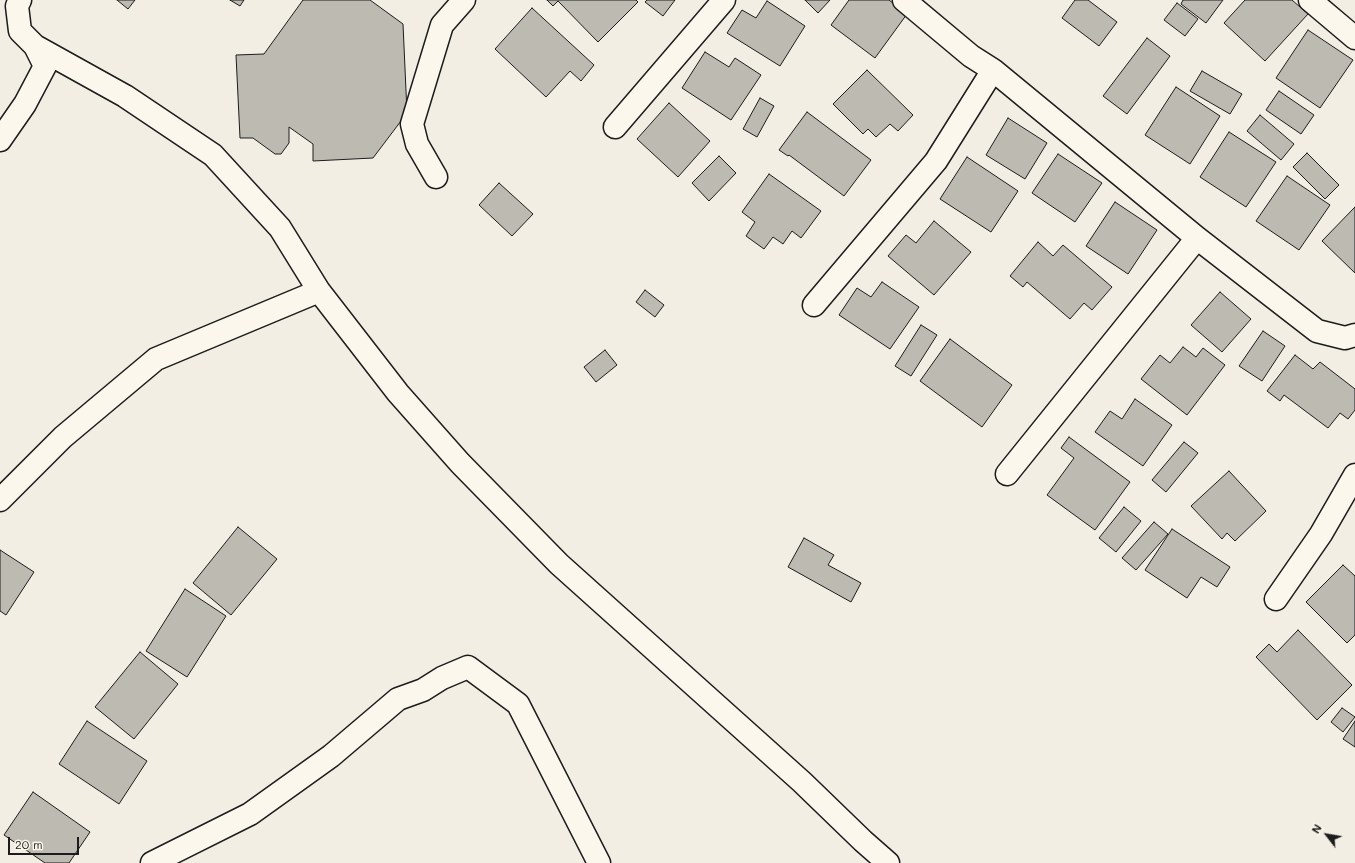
<!DOCTYPE html>
<style>
body{margin:0}
#map{position:relative;width:1355px;height:863px;overflow:hidden;background:#f2eee4;font-family:Mali,sans-serif}
canvas{display:block}
.north{position:absolute;left:1307px;top:815px;width:40px;height:40px;-webkit-text-stroke:3px #fbf7ec;paint-order:stroke;rotate:301deg;font-size:11px;font-weight:700;line-height:16px;text-align:center;color:#1c1c1c}
.north::after{content:'';display:block;margin:auto;width:14px;height:18px;background:#1c1c1c;clip-path:polygon(50% 0,100% 100%,50% 72%,0 100%)}
.scale{position:absolute;left:8px;top:837px;width:71px;height:18px;box-sizing:border-box;border:2px solid #1c1c1c;border-top:0;padding-left:5px;font-size:12px;line-height:14px;white-space:nowrap;color:#1c1c1c;-webkit-text-stroke:3px #fbf7ec;paint-order:stroke}
</style>
<div id="map">
<canvas width="1355" height="863"></canvas>
<div class="north">N</div>
<div class="scale">20 m</div>
</div>
<script>
const c = document.querySelector('canvas').getContext('2d');
c.lineJoin = 'round';
function fillPath(path, color) { c.fillStyle = color; c.fill(path, 'evenodd'); }
const poly = rows => new Path2D(rows.map(r => 'M' + r).join(''));
function stroke(path, color, width, dash) { c.strokeStyle = color; c.lineWidth = width; c.lineCap = dash ? 'butt' : 'round'; c.setLineDash(dash || []); c.stroke(path); }
const building = poly([
 [117,0,135,0,128,9,117,0],
 [230,0,244,0,240,6,230,0],
 [303,0,370,0,403,24,407,113,373,158,313,161,313,144,289,127,289,143,281,154,275,154,253,138,240,138,236,55,264,54,303,0],
 [547,0,636,0,638,2,598,42,558,1,553,6,547,0],
 [647,0,675,0,663,16,645,2,647,0],
 [805,0,830,0,818,13,805,0],
 [849,0,889,0,907,14,875,58,831,25,849,0],
 [1075,0,1088,0,1117,22,1099,46,1062,18,1075,0],
 [1183,0,1223,0,1206,23,1181,4,1183,0],
 [1245,0,1292,0,1308,14,1265,61,1224,23,1245,0],
 [767,1,805,26,780,66,727,33,742,10,756,18,767,1],
 [1177,3,1198,19,1185,36,1164,20,1177,3],
 [532,8,594,65,581,81,570,71,546,97,495,49,532,8],
 [1308,30,1353,60,1320,108,1276,78,1308,30],
 [1147,38,1170,56,1127,114,1103,96,1147,38],
 [705,52,729,67,735,58,761,75,731,120,682,88,705,52],
 [867,70,913,115,898,131,890,124,876,137,868,129,863,134,833,104,867,70],
 [1202,71,1242,94,1230,114,1190,91,1202,71],
 [1176,87,1220,116,1190,164,1145,135,1176,87],
 [1279,91,1314,115,1301,134,1266,110,1279,91],
 [760,98,774,106,757,137,743,129,760,98],
 [669,103,710,141,678,177,637,139,669,103],
 [807,112,871,160,844,196,789,155,788,156,779,150,807,112],
 [1260,115,1294,144,1281,160,1247,131,1260,115],
 [1008,118,1047,143,1025,179,986,155,1008,118],
 [1229,132,1276,162,1246,207,1200,177,1229,132],
 [1307,153,1339,185,1325,199,1293,167,1307,153],
 [1058,154,1102,183,1075,222,1032,193,1058,154],
 [719,156,736,173,709,201,692,183,719,156],
 [967,157,1018,191,991,232,940,199,967,157],
 [769,174,821,211,801,238,792,231,783,244,773,237,764,249,746,236,755,222,742,212,769,174],
 [1287,176,1330,205,1299,250,1256,221,1287,176],
 [499,183,533,214,512,236,479,205,499,183],
 [1115,202,1157,230,1128,274,1086,246,1115,202],
 [1355,207,1355,273,1322,241,1355,207],
 [934,221,971,252,934,295,888,256,906,235,916,243,934,221],
 [1038,242,1053,256,1063,245,1112,287,1092,310,1084,303,1070,319,1027,282,1023,287,1010,276,1038,242],
 [882,282,919,307,890,349,839,315,857,288,871,297,882,282],
 [645,290,664,305,655,317,636,302,645,290],
 [1220,292,1251,319,1222,352,1191,325,1220,292],
 [921,325,937,335,911,376,895,366,921,325],
 [1263,331,1285,346,1262,381,1239,366,1263,331],
 [950,339,1012,385,982,427,920,381,950,339],
 [1183,347,1196,357,1203,348,1225,365,1187,415,1141,379,1160,355,1170,363,1183,347],
 [605,350,617,365,596,382,584,367,605,350],
 [1295,355,1313,369,1320,362,1355,389,1355,410,1348,419,1340,413,1328,428,1284,395,1280,401,1267,391,1295,355],
 [1135,399,1172,425,1143,466,1095,432,1110,411,1122,419,1135,399],
 [1069,437,1130,482,1095,530,1047,495,1074,458,1061,448,1069,437],
 [1184,442,1198,453,1166,492,1152,480,1184,442],
 [1229,471,1266,511,1235,541,1227,533,1222,539,1191,506,1229,471],
 [1124,507,1141,521,1116,552,1099,538,1124,507],
 [1154,522,1168,534,1136,570,1122,558,1154,522],
 [238,527,277,559,231,615,193,583,238,527],
 [1172,529,1230,567,1217,587,1201,577,1187,598,1145,570,1172,529],
 [804,538,834,555,828,565,861,583,851,602,788,567,804,538],
 [0,550,34,572,6,615,0,611,0,550],
 [1343,565,1355,576,1355,635,1347,643,1306,602,1343,565],
 [185,589,226,616,187,677,146,651,185,589],
 [1298,630,1352,685,1317,720,1256,657,1269,644,1277,652,1298,630],
 [140,652,178,684,134,739,95,707,140,652],
 [1342,708,1355,717,1343,732,1331,722,1342,708],
 [87,721,147,761,119,804,59,764,87,721],
 [1355,721,1355,747,1343,739,1355,721],
 [33,792,90,832,69,863,45,863,4,835,33,792]
]);
const minor = poly([
 [20,0,17,6,20,31,35,46,125,96,213,155,280,228,319,291,398,393,460,463,559,564,802,782,863,841,888,863],
 [904,0,971,56,993,70,1197,238,1317,331,1345,338,1355,335],
 [1310,0,1355,38],
 [615,127,724,0],
 [0,140,25,104,45,66,35,46],
 [436,177,417,144,412,124,442,25,464,0],
 [814,305,936,161,993,70],
 [1007,474,1197,238],
 [0,500,63,437,156,359,319,291],
 [1276,599,1321,534,1355,475],
 [152,863,250,814,331,756,398,699,423,690,442,678,468,667,518,704,599,863]
]);
fillPath(building, '#bdbab1');
stroke(building, '#1c1c1c', 1);
stroke(minor, '#1c1c1c', 25);
stroke(minor, '#fbf7ec', 22);
</script>
